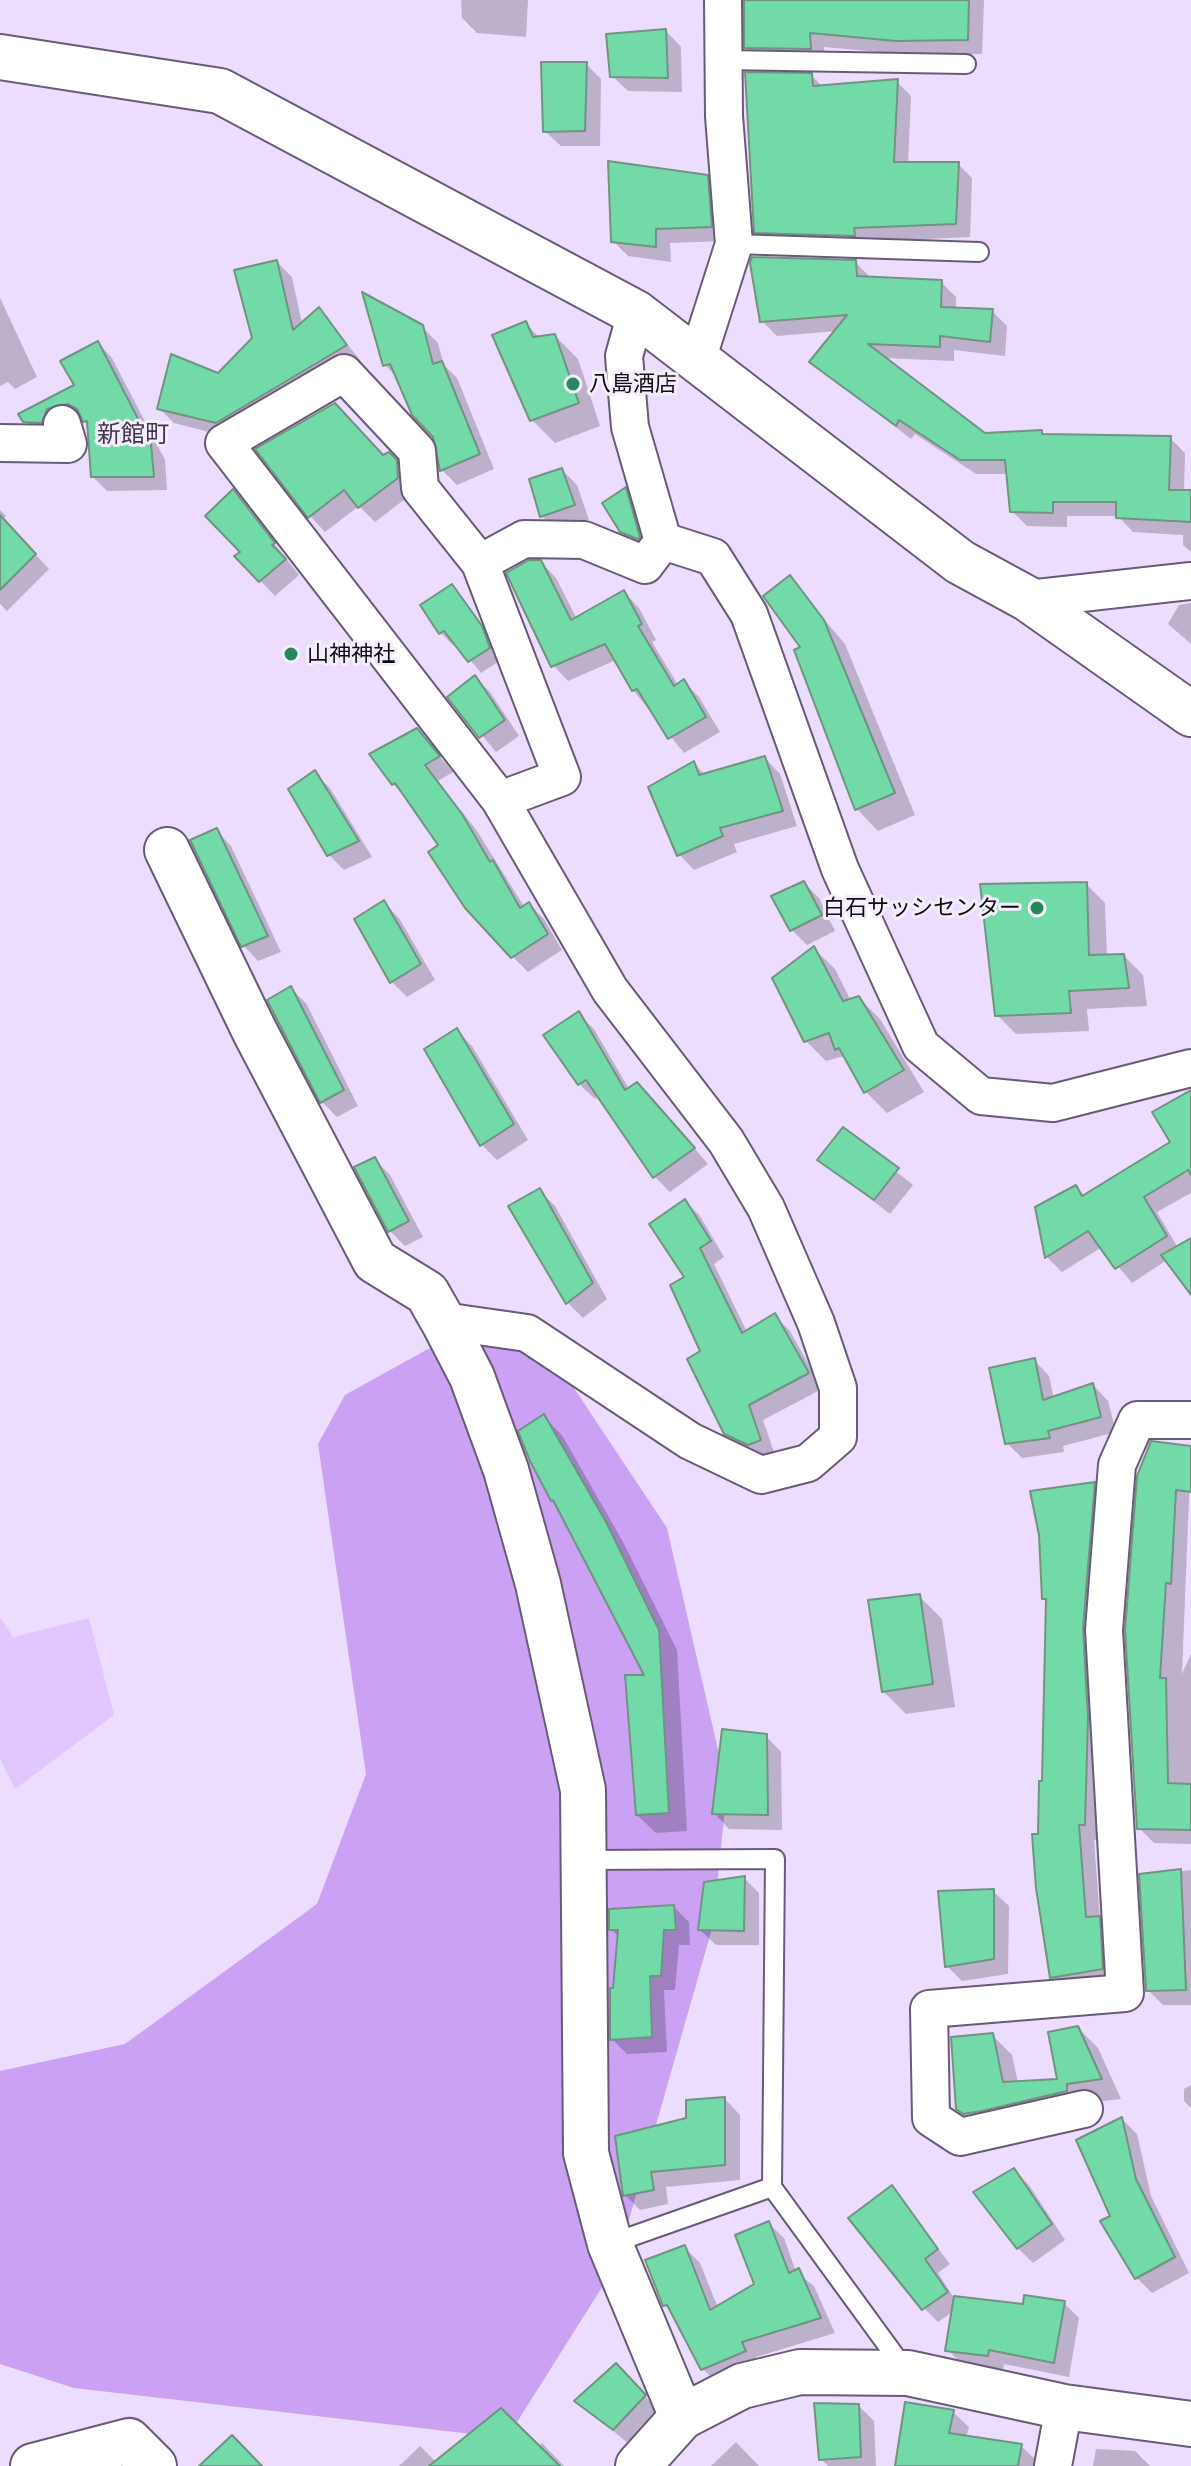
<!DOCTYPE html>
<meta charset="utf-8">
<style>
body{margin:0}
canvas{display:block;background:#ecdcfd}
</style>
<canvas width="1191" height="2466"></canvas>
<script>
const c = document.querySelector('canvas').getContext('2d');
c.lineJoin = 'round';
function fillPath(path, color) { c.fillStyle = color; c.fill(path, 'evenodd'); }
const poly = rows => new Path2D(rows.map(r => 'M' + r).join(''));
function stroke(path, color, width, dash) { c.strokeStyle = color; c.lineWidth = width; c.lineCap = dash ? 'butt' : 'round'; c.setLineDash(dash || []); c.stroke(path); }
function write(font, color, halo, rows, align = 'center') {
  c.font = font + ' Quicksand,"Noto Sans JP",sans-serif'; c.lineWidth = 6; c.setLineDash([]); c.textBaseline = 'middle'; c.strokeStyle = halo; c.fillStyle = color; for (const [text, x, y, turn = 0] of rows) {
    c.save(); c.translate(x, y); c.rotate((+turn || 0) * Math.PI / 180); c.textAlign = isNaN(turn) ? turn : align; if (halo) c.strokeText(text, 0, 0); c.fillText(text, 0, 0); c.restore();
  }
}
const green = poly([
 [0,1617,13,1637,89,1618,114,1715,15,1789,0,1759]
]);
const forest = poly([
 [538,1334,667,1528,727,1789,713,1925,616,2265,507,2438,74,2388,0,2364,0,2071,125,2044,317,1904,366,1774,318,1444,345,1395,428,1349]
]);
const shadow = poly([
 [461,0,528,0,526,37,477,33,462,18],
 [746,0,984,0,982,54,913,55,824,47,825,64,762,63,746,48],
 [666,31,681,47,682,92,628,91,612,76],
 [586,64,601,79,600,146,561,146,545,131],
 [811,75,823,87,897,82,911,96,908,164,958,164,972,178,970,237,771,246,756,232],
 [707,176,722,192,726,241,670,243,671,262,628,256,613,241],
 [277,262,292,277,302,324,319,310,361,361,232,438,174,423,159,408,219,375,255,339],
 [855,262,870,277,941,282,956,297,956,310,992,311,1007,326,1005,356,954,350,954,361,883,358,985,435,1041,432,1045,436,1170,438,1185,453,1184,492,1191,492,1191,552,1183,545,1183,535,1133,532,1118,516,1067,516,1067,527,1027,526,1012,511,1008,474,976,474,915,434,911,439,812,362,837,331,777,336,762,321],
 [0,298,37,377,15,389,8,382,0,386],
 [526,324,540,338,555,336,578,359,600,426,555,443,532,420],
 [422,327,438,343,444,365,457,378,494,469,457,485,442,470,435,437,399,379,385,365],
 [98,343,112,358,165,460,167,490,107,491,92,476,90,426,83,417,70,418,40,436,25,421,77,386],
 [388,454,411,477,413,493,375,522,359,506,325,532,310,516],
 [562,470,577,485,589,520,557,531,542,516],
 [625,490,640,505,652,552,637,547,621,531],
 [233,491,299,575,275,596,237,556,243,552],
 [0,510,6,516,3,520,49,569,7,611,0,604],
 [541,562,556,578,577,619,624,592,639,608,656,640,652,642,678,685,684,682,699,697,720,732,684,753,633,690,616,660,568,681,553,665],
 [789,578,845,644,915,815,878,831,857,809,796,651,803,648],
 [451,586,493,640,501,660,481,673,456,643,453,645,441,633,423,606],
 [1191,603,1191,644,1168,624,1179,605],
 [475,677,490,692,519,736,496,752,450,697],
 [417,730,453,772,438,781,477,831,525,908,529,904,544,919,562,950,528,972,513,957,408,799,393,784],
 [765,758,780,774,797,826,734,844,737,852,694,870,679,854,694,763,706,776],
 [315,773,330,788,372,857,344,870,329,855],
 [216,830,231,846,281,952,258,961,243,945],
 [804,883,819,898,835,931,807,945,791,929],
 [1086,884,1105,903,1107,957,1124,956,1143,975,1147,1006,1087,1009,1089,1031,1016,1034,997,1015],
 [384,903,399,918,435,980,407,997,392,982,356,920],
 [814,949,835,969,851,1001,859,998,880,1019,924,1092,887,1113,866,1092,844,1056,826,1061,805,1040],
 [290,988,306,1003,358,1106,337,1117,322,1102],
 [578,1014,594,1029,629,1089,652,1100,708,1164,670,1192,655,1177,599,1096,595,1099,579,1084],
 [456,1030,472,1046,528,1140,497,1160,481,1144],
 [1191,1096,1191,1193,1157,1212,1178,1248,1191,1240,1191,1291,1167,1260,1132,1283,1102,1247,1062,1272,1047,1257,1037,1208,1076,1187,1085,1196,1173,1143],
 [844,1130,913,1185,890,1214,820,1160],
 [374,1159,390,1175,423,1237,405,1246,390,1231],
 [539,1190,555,1206,607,1299,583,1318,568,1303,510,1207],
 [685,1201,700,1216,724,1257,714,1264,747,1332,775,1316,790,1331,822,1389,763,1420,775,1455,764,1460,742,1449,726,1433,687,1278],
 [1034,1360,1049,1376,1054,1399,1093,1385,1108,1401,1116,1432,1063,1446,1064,1452,1022,1458,1007,1443],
 [544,1417,562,1435,623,1542,677,1650,687,1831,656,1833,637,1815,647,1676,552,1500],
 [1191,1448,1182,1674,1191,1654,1191,1844,1154,1843,1139,1828,1139,1477],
 [1094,1484,1109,1499,1099,1840,1094,1840,1100,1919,1114,1933,1117,1984,1067,1992,1052,1977,1040,1836,1048,1602,1044,1598],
 [919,1596,942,1619,955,1707,906,1714,883,1691],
 [766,1736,781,1752,782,1830,729,1829,714,1813],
 [1191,1870,1191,2005,1163,2005,1148,1990,1141,1876],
 [744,1878,759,1893,759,1945,716,1945,700,1930],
 [993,1891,1009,1906,1008,1974,962,1981,947,1966],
 [674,1907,689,1922,690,1945,679,1945,675,1990,664,1990,667,2052,627,2054,612,2039,619,1937,611,1929],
 [1078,2028,1098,2048,1121,2099,1086,2103,978,2129,957,2108,953,2038,992,2035,1012,2055,1018,2083,1059,2080],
 [1022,2099,1026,2102,971,2114,971,2110],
 [1191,2085,1191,2108,1184,2101,1184,2089],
 [725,2099,740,2115,740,2180,666,2187,668,2204,640,2210,625,2195],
 [1122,2119,1137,2134,1151,2196,1189,2273,1152,2293,1136,2277,1113,2217],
 [1014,2170,1029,2185,1065,2240,1033,2263,1018,2248],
 [892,2188,950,2264,938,2273,954,2298,1025,2307,1064,2303,1079,2318,1069,2377,1004,2364,1003,2370,963,2365,948,2350,954,2311,938,2322,924,2308],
 [768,2223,784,2238,796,2272,814,2286,835,2333,756,2357,760,2366,718,2384,703,2369,675,2316,665,2305,685,2248,700,2263,718,2308,756,2285],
 [631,2381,660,2412,629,2444,577,2401],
 [859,2406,874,2421,876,2466,828,2466,821,2459],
 [953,2412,969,2427,966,2438,1021,2446,1037,2461,1036,2466,897,2466],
 [736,2442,759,2466,711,2466],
 [542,2443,564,2466,399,2466,420,2446,437,2463,538,2447],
 [1096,2449,1135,2451,1150,2466,1093,2466]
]);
const building = poly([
 [744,0,969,0,968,40,896,41,810,33,811,49,744,48,744,0],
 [666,29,668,78,610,77,606,34,666,29],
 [541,62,587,62,585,131,543,132,541,62],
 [745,72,812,73,813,86,898,79,894,162,959,162,956,224,854,228,855,236,754,233,745,72],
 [608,161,708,175,712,227,656,229,656,247,611,242,608,161],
 [752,257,856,260,857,276,942,280,941,307,993,309,990,342,940,336,940,347,868,344,985,433,1042,430,1042,434,1171,436,1169,490,1191,490,1191,522,1116,518,1116,502,1053,502,1053,513,1010,512,1005,460,960,460,899,420,896,426,809,362,847,315,760,322,750,263,752,257],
 [277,260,293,330,319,307,347,345,216,423,157,409,171,354,218,373,252,338,234,270,277,260],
 [362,292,423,325,433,364,442,361,480,454,440,471,433,437,412,415,390,364,383,366,362,292],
 [526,321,533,337,555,334,579,403,530,421,492,335,526,321],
 [98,341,151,444,154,477,91,477,87,421,83,422,77,409,68,404,47,409,42,423,23,422,18,414,74,385,60,361,98,341],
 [335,403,383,455,389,452,397,460,398,478,358,508,344,490,308,518,255,449,335,403],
 [562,468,575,505,540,517,529,479,562,468],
 [626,487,640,537,638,539,620,532,602,503,626,487],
 [233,489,275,543,272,545,286,559,259,582,234,556,240,552,205,516,233,489],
 [0,515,36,554,0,590,0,515],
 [529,560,541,560,571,620,624,590,642,624,638,626,674,686,684,679,706,717,668,739,637,689,632,691,605,644,551,667,506,573,529,560],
 [790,575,824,620,895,793,855,810,794,650,800,647,763,596,790,575],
 [452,584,482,626,490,648,468,662,444,631,439,634,420,605,452,584],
 [475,675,505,720,479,738,447,697,475,675],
 [417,728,440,756,425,765,462,814,490,862,493,860,520,908,529,902,548,934,511,958,465,908,428,852,438,845,395,783,392,785,369,754,417,728],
 [765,756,783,811,720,828,723,836,677,856,648,787,694,761,699,775,765,756],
 [315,770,359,841,327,856,288,789,315,770],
 [217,828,268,936,241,947,190,840,217,828],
 [804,881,822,915,790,931,771,896,804,881],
 [1087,882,1089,955,1124,954,1129,988,1069,991,1071,1013,995,1016,980,884,1087,882],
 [384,900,421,964,390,983,354,919,384,900],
 [814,946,843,1001,859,996,904,1070,864,1093,839,1048,835,1050,829,1033,804,1042,772,978,814,946],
 [291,986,344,1090,320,1103,267,1000,291,986],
 [579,1011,625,1090,637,1082,695,1148,653,1178,586,1080,578,1085,543,1035,579,1011],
 [457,1028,514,1124,480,1146,424,1049,457,1028],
 [1191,1090,1191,1175,1188,1170,1144,1197,1167,1236,1115,1269,1088,1231,1045,1258,1035,1207,1076,1185,1082,1196,1170,1142,1152,1112,1191,1090],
 [843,1127,899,1168,874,1200,817,1160,843,1127],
 [375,1157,409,1221,388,1232,354,1167,375,1157],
 [540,1188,593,1283,566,1304,508,1206,540,1188],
 [685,1199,711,1241,700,1248,742,1333,775,1313,809,1373,749,1405,761,1440,748,1445,724,1434,687,1359,700,1351,670,1285,684,1277,649,1224,685,1199],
 [1191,1238,1191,1295,1161,1255,1191,1238],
 [1035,1358,1043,1400,1093,1383,1101,1417,1048,1431,1050,1438,1005,1444,989,1368,1035,1358],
 [544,1414,606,1522,659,1630,669,1813,636,1815,625,1675,644,1675,553,1500,551,1501,530,1461,518,1431,544,1414],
 [1151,1441,1191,1446,1191,1492,1176,1490,1171,1584,1166,1583,1160,1678,1166,1678,1168,1783,1191,1784,1191,1830,1137,1829,1125,1630,1137,1476,1151,1441],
 [1095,1482,1083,1628,1088,1717,1085,1825,1079,1825,1086,1917,1100,1916,1103,1969,1050,1978,1036,1888,1032,1834,1038,1834,1039,1781,1042,1781,1046,1599,1042,1599,1039,1535,1030,1491,1095,1482],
 [920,1594,933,1684,882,1692,868,1600,920,1594],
 [722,1729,767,1734,768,1815,712,1814,722,1729],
 [1181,1869,1186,1990,1146,1991,1139,1874,1181,1869],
 [745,1876,744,1931,698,1930,704,1882,745,1876],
 [994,1889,994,1959,945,1967,938,1891,994,1889],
 [674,1905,676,1930,664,1930,661,1976,650,1976,652,2037,610,2040,610,1988,613,1988,618,1930,609,1930,609,1909,674,1905],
 [1078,2026,1102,2079,1067,2084,1067,2091,982,2111,963,2114,956,2109,951,2037,993,2033,1003,2082,1057,2079,1048,2032,1078,2026],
 [725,2097,725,2165,651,2172,654,2190,623,2196,615,2136,686,2118,686,2100,725,2097],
 [1122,2117,1136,2179,1175,2257,1135,2279,1100,2221,1110,2216,1076,2140,1122,2117],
 [1014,2168,1052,2224,1017,2249,973,2192,1014,2168],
 [892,2185,938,2249,925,2259,948,2292,922,2310,848,2218,892,2185],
 [769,2221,789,2273,799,2268,821,2318,742,2342,746,2351,701,2370,667,2305,663,2306,645,2260,685,2245,710,2310,754,2284,735,2235,769,2221],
 [1024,2295,1065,2301,1054,2363,989,2350,988,2356,945,2351,954,2296,1023,2304,1024,2295],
 [616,2363,646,2395,613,2430,574,2401,616,2363],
 [905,2402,954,2410,949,2433,1022,2444,1018,2466,895,2466,905,2402],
 [814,2403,859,2404,861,2457,819,2460,814,2403],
 [501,2408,560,2466,429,2466,501,2408],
 [232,2435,262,2466,199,2466,232,2435]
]);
const service = poly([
 [724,60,966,64],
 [734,244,979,252],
 [584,1860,775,1859,772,2187,906,2371],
 [610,2244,772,2187]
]);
const minor = poly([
 [636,313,624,356,630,427,663,541],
 [698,357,734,244,724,116,723,0],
 [0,443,68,444,62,424],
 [663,541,713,557,749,614,840,869,921,1046,981,1096,1053,1103,1191,1068],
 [1028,599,1191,581],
 [500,800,562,777,480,563,524,539,584,540,645,565,663,541],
 [443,1321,527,1333,690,1441,761,1475,808,1463,838,1437,838,1388,816,1323,766,1208,726,1141,610,990,500,800,224,443,344,373,417,451,420,488,480,563],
 [1084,2109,960,2137,931,2118,929,2009,1125,1993,1104,1630,1117,1465,1137,1420,1191,1420],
 [1053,2466,1064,2407]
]);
const tertiary = poly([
 [0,57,220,91,636,313,960,562,1028,599,1191,714],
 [167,850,254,1030,375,1261,427,1293,443,1321,472,1377,506,1470,538,1584,583,1790,586,2153,610,2244,682,2417],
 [33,2466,129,2441,154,2466],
 [638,2466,682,2417,742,2386,800,2372,908,2373,1064,2407,1191,2424]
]);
const markers = [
 [573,384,8,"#27865d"],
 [291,654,8,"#27865d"],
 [1037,908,8,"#27865d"]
];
const poiNames = [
 ["八島酒店",589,384],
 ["山神神社",307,654],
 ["白石サッシセンター",1021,908,"right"]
];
const neighbourhoodNames = [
 ["新館町",133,435]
];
fillPath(green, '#e2c7ff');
fillPath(forest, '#caa1f3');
fillPath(shadow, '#0003');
fillPath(building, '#72daa8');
stroke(building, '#719381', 2);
stroke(service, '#695b77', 22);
stroke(minor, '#695b77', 40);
stroke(tertiary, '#695b77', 48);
stroke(service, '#fff', 18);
stroke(minor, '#fff', 36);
stroke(tertiary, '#fff', 44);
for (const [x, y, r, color] of markers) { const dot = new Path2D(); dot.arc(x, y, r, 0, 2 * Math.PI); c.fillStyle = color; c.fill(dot); stroke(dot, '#f4eefb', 3); }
write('22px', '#0e0913', '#f4eefb', poiNames, 'left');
write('24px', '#41344e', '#f4eefb', neighbourhoodNames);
</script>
